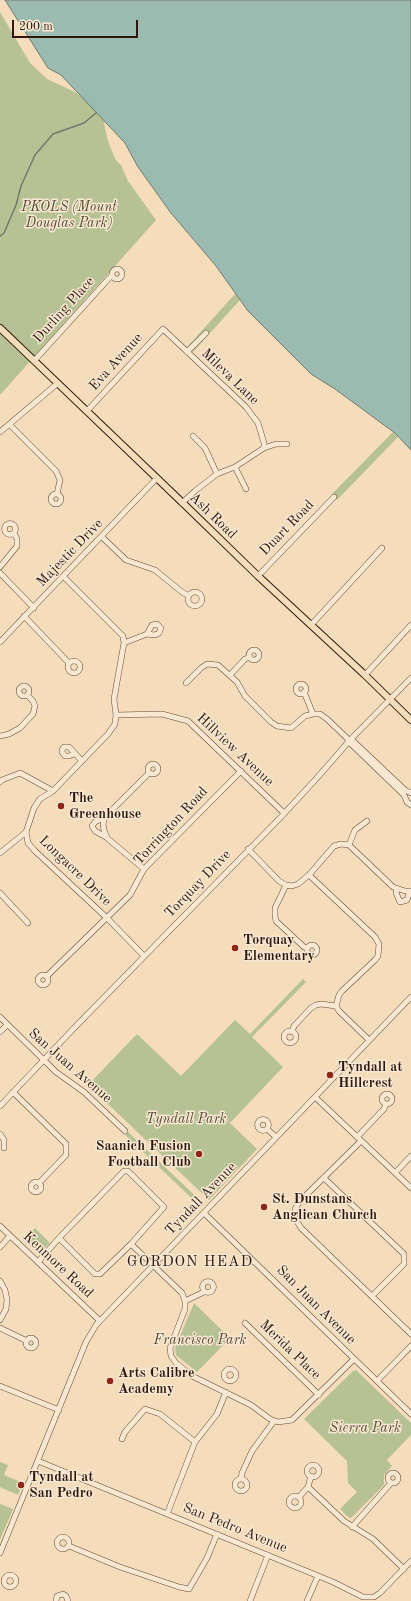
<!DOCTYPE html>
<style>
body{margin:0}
#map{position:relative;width:411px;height:1601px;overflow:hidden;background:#f5dcba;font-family:"Old Standard TT",serif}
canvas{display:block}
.scale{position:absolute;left:12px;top:20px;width:126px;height:18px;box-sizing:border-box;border:2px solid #2e180e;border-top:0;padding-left:5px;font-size:12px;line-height:14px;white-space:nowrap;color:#2e180e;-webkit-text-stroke:3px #f8e8d2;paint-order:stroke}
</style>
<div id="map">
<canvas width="411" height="1601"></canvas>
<div class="scale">200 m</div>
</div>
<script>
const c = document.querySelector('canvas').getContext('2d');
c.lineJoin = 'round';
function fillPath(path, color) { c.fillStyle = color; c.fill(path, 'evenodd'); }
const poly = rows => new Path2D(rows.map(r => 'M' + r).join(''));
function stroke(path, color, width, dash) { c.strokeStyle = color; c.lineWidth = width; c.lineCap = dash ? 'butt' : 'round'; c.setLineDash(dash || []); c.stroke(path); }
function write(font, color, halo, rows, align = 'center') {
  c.font = font + ' "Old Standard TT",serif'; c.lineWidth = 3; c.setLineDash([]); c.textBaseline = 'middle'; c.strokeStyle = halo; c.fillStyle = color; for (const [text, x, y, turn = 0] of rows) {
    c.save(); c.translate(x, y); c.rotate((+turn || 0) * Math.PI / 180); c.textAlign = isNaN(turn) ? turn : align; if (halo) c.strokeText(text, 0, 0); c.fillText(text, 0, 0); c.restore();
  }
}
const green = poly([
 [0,12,30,63,47,79,75,92,102,112,107,138,115,159,121,165,128,181,156,220,0,395],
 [235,294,240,300,193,352,187,347],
 [393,432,398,437,337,500,332,494],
 [303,979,306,982,252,1037,283,1067,230,1123,257,1149,209,1200,88,1085,137,1034,181,1076,235,1020,250,1034],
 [128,1132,204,1204,201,1207,125,1135],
 [35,1228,50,1243,40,1253,37,1252,23,1240],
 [194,1303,230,1338,197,1372,176,1355,175,1348],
 [356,1370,411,1423,411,1435,387,1460,392,1466,384,1475,384,1485,351,1518,348,1517,340,1509,357,1492,348,1483,347,1461,304,1419,353,1371],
 [0,1462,8,1465,4,1475,23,1483,18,1495,0,1487],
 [0,1504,13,1509,0,1540]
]);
const water = poly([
 [5,0,411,0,411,450,395,433,384,425,335,389,311,374,248,311,216,266,171,213,138,167,125,143,61,75,48,68,5,0]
]);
const stream = poly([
 [0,236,4,233,16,205,21,186,35,155,53,134,84,123,96,113]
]);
const minor = poly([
 '112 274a5 5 0 1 1 10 0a5 5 0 1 1-10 0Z',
 [187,352,206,333],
 [34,361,112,275],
 [87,411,163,329,246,407,258,423,264,443,264,448,235,467,217,474,195,491,182,503],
 [10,425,56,471,60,480,57,494],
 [0,432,58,383],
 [193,436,205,448,217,474],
 [264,448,276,444,287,444],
 [235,467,246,489],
 '51 499a5 5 0 1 1 10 0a5 5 0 1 1-10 0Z',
 '4.5 529a5.5 5.5 0 1 1 11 0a5.5 5.5 0 1 1-11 0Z',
 [102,537,126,560,155,570,182,592,189,596],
 [0,567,17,546,17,539,14,533],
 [0,573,34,608],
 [258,576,334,497],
 [64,577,123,636,124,643,114,699,116,715,115,724,108,734,53,791,40,799,34,808,26,832,28,843,35,851,107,918,144,956],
 '188 599a7 7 0 1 1 14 0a7 7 0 1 1-14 0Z',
 [24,616,69,663],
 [311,625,382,548],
 [0,642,157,478],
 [124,643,147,634,155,635,159,633,161,628,157,624,152,625,147,634],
 '249 655a5 5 0 1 1 10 0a5 5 0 1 1-10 0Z',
 '68 667a6 6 0 1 1 12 0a6 6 0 1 1-12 0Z',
 [230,675,245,659,250,657],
 [365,675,411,625],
 [186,683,201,668,207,664,218,665,237,682,245,696,271,722,277,726,291,728,305,716,313,714,320,714,327,719,349,740],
 '296 689a5 5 0 1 1 10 0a5 5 0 1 1-10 0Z',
 '19 691a5 5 0 1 1 10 0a5 5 0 1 1-10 0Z',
 [304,692,313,714],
 [116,715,162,714,188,721,284,813],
 [0,736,9,734,20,728,33,714,35,706,33,701,27,695],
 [351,739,405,790,411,793],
 [348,741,404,795,407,802,411,805],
 [74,754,69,756,65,756,62,752,62,750,64,747,69,747,82,761],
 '148 769a5 5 0 1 1 10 0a5 5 0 1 1-10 0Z',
 [0,782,2,780,20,773,53,791],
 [105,817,95,822,92,826,95,831,106,837],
 [349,845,355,830,367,821],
 [248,849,279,881,286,885,292,886,298,884,309,875,334,846,341,844,349,845,393,887,405,891,411,891],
 [0,853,26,832],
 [144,869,107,838,104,830,103,824,105,817,149,773],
 [309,875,375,937,379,944,378,956,375,960,342,991,339,995,336,1006,339,1011,369,1040],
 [286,885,275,908,275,916,276,921,304,947,307,948],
 [397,889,396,893,400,902,407,900,410,891],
 [0,893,28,923],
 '307 950a5 5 0 1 1 10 0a5 5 0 1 1-10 0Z',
 '38 980a5 5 0 1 1 10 0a5 5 0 1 1-10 0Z',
 [47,976,130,895,144,869,241,771],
 [0,1017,56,1072,84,1092,125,1131],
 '284 1037a6 6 0 1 1 12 0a6 6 0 1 1-12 0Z',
 [0,1032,7,1025],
 [292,1032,294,1026,311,1008,316,1005,321,1004,336,1006],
 [13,1092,66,1144,66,1155,39,1183],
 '382 1099a5 5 0 1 1 10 0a5 5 0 1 1-10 0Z',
 [315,1097,411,1188],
 [0,1106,78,1024,280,818,316,779,351,739,411,678],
 '257.5 1125a5.5 5.5 0 1 1 11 0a5.5 5.5 0 1 1-11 0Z',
 [267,1129,276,1137],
 [0,1134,4,1140,4,1148],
 [357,1137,384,1109,386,1104],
 [361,1141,300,1201,295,1209,295,1218,301,1228,411,1334],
 [395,1173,411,1156],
 [324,1178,404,1254,404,1264,372,1296],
 '31 1187a5 5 0 1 1 10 0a5 5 0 1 1-10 0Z',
 [204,1213,411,1414],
 [0,1226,99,1320],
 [131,1244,182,1293,185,1301,185,1309,170,1348,171,1356,176,1363,192,1376,251,1405,270,1419,278,1422,292,1420,354,1359],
 [0,1247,10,1236],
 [38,1262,59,1238,124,1171,128,1171,164,1207,131,1244,100,1274,95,1274,59,1238],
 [0,1281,5,1290,7,1300,6,1309,0,1320],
 '202.5 1287a5.5 5.5 0 1 1 11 0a5.5 5.5 0 1 1-11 0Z',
 [185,1301,204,1292],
 [245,1323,319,1395],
 [0,1328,27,1341],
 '26 1343a5 5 0 1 1 10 0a5 5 0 1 1-10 0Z',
 '224 1375a6 6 0 1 1 12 0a6 6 0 1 1-12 0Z',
 [377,1381,411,1346],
 [0,1386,59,1410],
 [122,1439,125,1432,145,1409,160,1414,195,1442],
 [38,1461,333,1582,363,1597,374,1597,380,1593,411,1561],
 '307 1471a6 6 0 1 1 12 0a6 6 0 1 1-12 0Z',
 '388 1478a5 5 0 1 1 10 0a5 5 0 1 1-10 0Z',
 [241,1478,242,1473,252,1451,274,1421],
 '235 1485a6 6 0 1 1 12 0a6 6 0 1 1-12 0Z',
 [308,1487,344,1521,373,1539,404,1569],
 '289 1502a6 6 0 1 1 12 0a6 6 0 1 1-12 0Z',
 [299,1497,308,1487,311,1476],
 [167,1514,195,1442,217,1414,226,1392],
 [352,1527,391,1483],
 '57 1543a6 6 0 1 1 12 0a6 6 0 1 1-12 0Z',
 [69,1546,120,1567,179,1587,189,1589,207,1558,217,1534],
 [0,1553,86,1342,96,1325,411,997],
 '4 1581a6 6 0 1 1 12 0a6 6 0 1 1-12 0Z',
 [56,1601,57,1596,63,1594,66,1596,68,1601],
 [250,1601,268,1555],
 [307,1601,318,1576]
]);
const major = poly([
 [0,328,187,507,258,576,365,675,411,720]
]);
const markers = [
 [61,806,4,"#8f2418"],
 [235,948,4,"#8f2418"],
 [330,1075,4,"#8f2418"],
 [199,1154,4,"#8f2418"],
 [264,1207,4,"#8f2418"],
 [110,1381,4,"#8f2418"],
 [21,1485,4,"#8f2418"]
];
const parkNames = [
 ["PKOLS (Mount",69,207],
 ["Douglas Park)",69,223],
 ["Tyndall Park",186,1119],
 ["Francisco Park",200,1340],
 ["Sierra Park",365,1428]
];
const streetNames = [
 ["Durling Place",64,310,-48],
 ["Eva Avenue",116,362,-48],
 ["Mileva Lane",230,377,44],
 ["Ash Road",213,516,44],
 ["Duart Road",287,528,-46],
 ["Majestic Drive",70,553,-46],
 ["Hillview Avenue",235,750,43],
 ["Torrington Road",171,826,-47],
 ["Longacre Drive",75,871,44],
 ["Torquay Drive",198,884,-46],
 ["San Juan Avenue",70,1066,41],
 ["Tyndall Avenue",201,1199,-46],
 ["Kenmore Road",58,1265,43],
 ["San Juan Avenue",316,1305,45],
 ["Merida Place",290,1350,44],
 ["San Pedro Avenue",235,1528,22]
];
const poiNames = [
 ["The",69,798],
 ["Greenhouse",69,814],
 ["Torquay",243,940],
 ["Elementary",243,956],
 ["Tyndall at",338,1067],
 ["Hillcrest",338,1083],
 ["Saanich Fusion",191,1146,"right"],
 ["Football Club",191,1162,"right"],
 ["St. Dunstans",272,1199],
 ["Anglican Church",272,1215],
 ["Arts Calibre",118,1373],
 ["Academy",118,1389],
 ["Tyndall at",29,1477],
 ["San Pedro",29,1493]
];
const neighbourhoodNames = [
 ["GORDON HEAD",190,1262]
];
fillPath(green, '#b6c294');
fillPath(water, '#9cbbb0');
stroke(water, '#707a6f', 1);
stroke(stream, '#707a6f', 1.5);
stroke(minor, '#604939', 6);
stroke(major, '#2e180e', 8);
stroke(minor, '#f8e8d2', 5);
stroke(major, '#f5dcba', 6);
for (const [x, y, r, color] of markers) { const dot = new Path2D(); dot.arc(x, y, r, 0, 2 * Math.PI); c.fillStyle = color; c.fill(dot); stroke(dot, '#f8e8d2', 1.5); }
write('italic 14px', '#574b36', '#f8e8d2', parkNames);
write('14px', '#2e180e', '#f8e8d2', streetNames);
write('bold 14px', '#2e180e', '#f8e8d2', poiNames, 'left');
c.letterSpacing = '1px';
write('15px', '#2e180e', '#f8e8d2', neighbourhoodNames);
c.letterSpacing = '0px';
</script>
